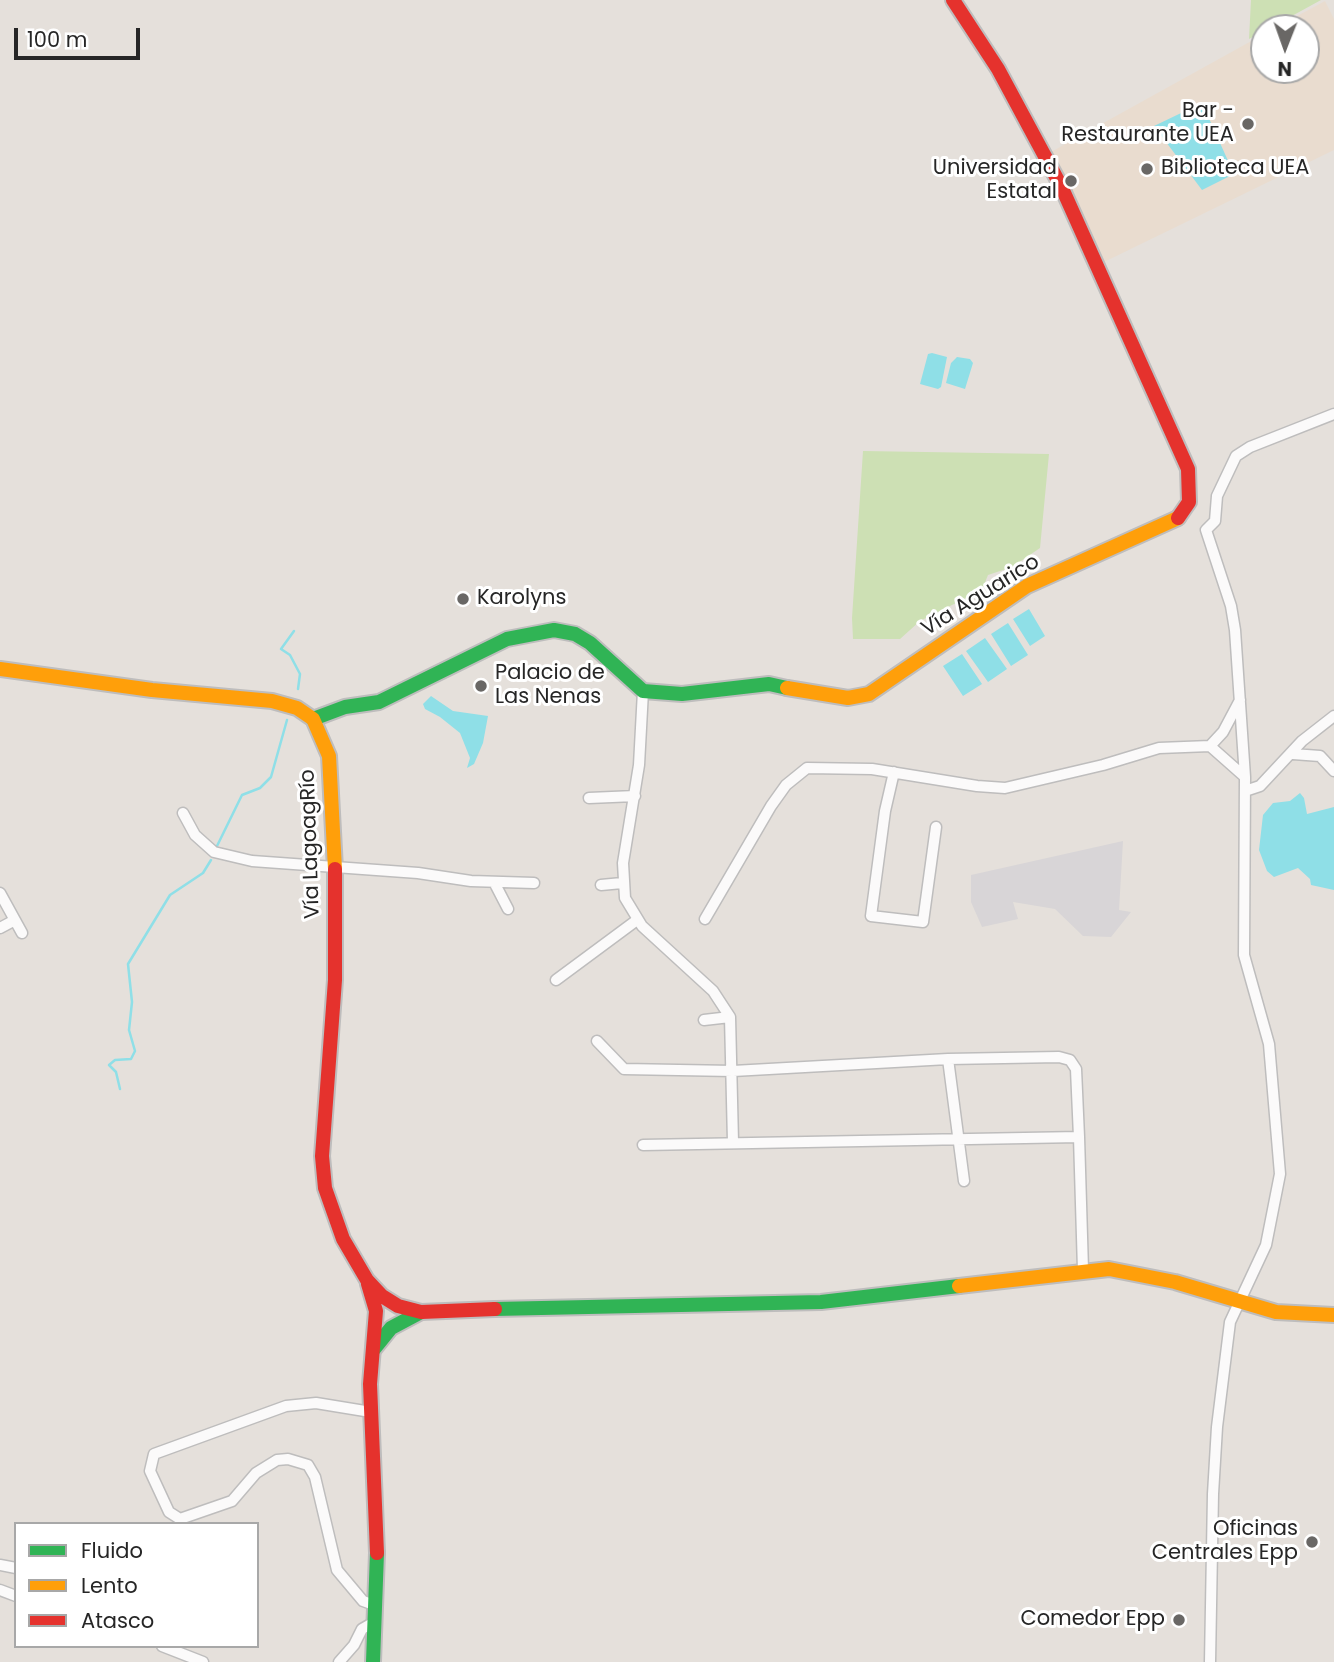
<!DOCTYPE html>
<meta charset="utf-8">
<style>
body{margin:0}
#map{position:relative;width:1334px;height:1662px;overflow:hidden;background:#e5e0db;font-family:Poppins,sans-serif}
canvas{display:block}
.legend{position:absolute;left:14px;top:1522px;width:245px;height:126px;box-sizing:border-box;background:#fff;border:2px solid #a8a8a8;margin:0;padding:9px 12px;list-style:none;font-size:21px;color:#262626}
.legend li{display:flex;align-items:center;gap:14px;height:35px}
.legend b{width:35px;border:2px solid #a8a8a8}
.north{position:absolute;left:1250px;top:14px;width:70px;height:70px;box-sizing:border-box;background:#fff;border:2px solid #a8a8a8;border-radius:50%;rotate:181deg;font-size:19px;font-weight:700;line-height:28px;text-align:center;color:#262626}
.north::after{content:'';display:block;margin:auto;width:24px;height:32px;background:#696765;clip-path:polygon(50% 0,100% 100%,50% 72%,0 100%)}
.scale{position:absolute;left:14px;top:28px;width:126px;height:32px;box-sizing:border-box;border:4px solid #262626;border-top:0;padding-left:9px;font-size:21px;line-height:24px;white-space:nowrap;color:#262626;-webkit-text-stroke:5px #fff;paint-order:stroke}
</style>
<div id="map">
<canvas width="1334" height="1662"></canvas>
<ul class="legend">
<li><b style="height:9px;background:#30b455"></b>Fluido</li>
<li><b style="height:9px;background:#ff9f0a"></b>Lento</li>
<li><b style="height:9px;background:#e5322d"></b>Atasco</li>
</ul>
<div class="north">N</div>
<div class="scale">100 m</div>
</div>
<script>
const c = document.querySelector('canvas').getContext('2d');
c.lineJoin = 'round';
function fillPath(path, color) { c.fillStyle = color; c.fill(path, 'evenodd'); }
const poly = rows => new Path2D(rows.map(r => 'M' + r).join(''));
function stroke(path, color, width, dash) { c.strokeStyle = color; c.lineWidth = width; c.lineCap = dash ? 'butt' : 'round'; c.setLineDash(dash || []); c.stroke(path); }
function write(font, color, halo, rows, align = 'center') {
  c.font = font + ' Poppins,sans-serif'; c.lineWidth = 6; c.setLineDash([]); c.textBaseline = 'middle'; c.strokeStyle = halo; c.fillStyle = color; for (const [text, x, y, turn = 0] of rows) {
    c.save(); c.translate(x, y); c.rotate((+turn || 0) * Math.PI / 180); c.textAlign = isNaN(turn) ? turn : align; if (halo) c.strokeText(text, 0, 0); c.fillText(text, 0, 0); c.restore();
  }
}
const industrial = poly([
 [1123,841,1119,910,1131,912,1111,937,1083,936,1055,909,1013,902,1018,919,982,927,971,902,971,875]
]);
const education = poly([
 [1325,1,1334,19,1334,150,1104,262,1051,152,1264,34,1264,70,1306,70,1306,28,1275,28]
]);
const green = poly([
 [1251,0,1321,0,1270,28,1264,28,1264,31,1249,39],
 [863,451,1049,454,1040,548,1012,567,988,575,982,590,920,621,900,639,853,639,852,618]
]);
const water = poly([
 [1202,103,1234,174,1202,190,1154,126],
 [932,353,947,357,941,387,938,389,920,384,928,354],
 [957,357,970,359,973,363,965,389,946,383,951,363],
 [1029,609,1045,636,1030,646,1013,619],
 [1008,623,1028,655,1011,666,991,634],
 [985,638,1007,669,988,682,966,651],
 [962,654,982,684,963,696,943,666],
 [431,696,453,711,488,716,483,743,474,764,467,768,470,758,460,733,440,717,425,709,423,704],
 [1300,793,1304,798,1307,814,1334,807,1334,890,1311,885,1310,879,1298,868,1274,877,1267,871,1259,850,1263,815,1273,803,1290,801]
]);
const stream = poly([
 [294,631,281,649,290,655,300,674,298,689],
 [217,846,242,795,260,788,271,777,287,720],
 [120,1089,116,1072,109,1065,115,1060,131,1059,135,1051,129,1030,132,1002,128,964,170,895,203,873,211,860]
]);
const street = poly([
 [643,691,639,765,623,863,625,898,642,926,713,991,730,1017,733,1142],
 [1210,746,1223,732,1240,700],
 [1293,754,1320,756,1334,771],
 [894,772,885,811,871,916,923,922,936,827],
 [1245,791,1260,786,1302,741,1334,716],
 [589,798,635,796],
 [183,813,195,835,214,852,252,861,418,873,471,881,534,883],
 [494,882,508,909],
 [601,885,622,883],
 [0,893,22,933],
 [705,919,771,806,786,785,807,768,872,769,977,786,1005,788,1103,765,1159,748,1210,746,1245,777],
 [0,928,15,920],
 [556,980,637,920],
 [704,1020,730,1017],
 [597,1041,624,1069,733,1071,948,1059,964,1181],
 [948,1059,1059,1057,1070,1060,1076,1069,1079,1137],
 [643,1145,1079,1137,1083,1270],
 [371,1412,316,1403,286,1406,154,1454,150,1471,169,1512,180,1519,232,1501,256,1473,277,1460,288,1459,308,1465,315,1477,337,1570,363,1601,377,1606],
 [0,1565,16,1568],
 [0,1590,16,1596],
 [162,1646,203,1662],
 [339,1662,354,1645,362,1629,376,1621],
 [1210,1662,1213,1494,1217,1427,1230,1322,1266,1245,1280,1174,1269,1044,1244,955,1245,777,1235,630,1231,606,1206,530,1215,521,1217,496,1236,456,1250,447,1334,414]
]);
const fast = poly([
 [313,719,345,707,379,702,507,639,554,630,575,634,590,643,643,691,682,694,769,684,787,688],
 [495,1309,821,1302,959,1286],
 [374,1349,391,1328,421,1312],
 [373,1662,377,1553]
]);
const slow = poly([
 [0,669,152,690,272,701,297,708,313,719,329,756,335,869],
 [787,688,848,698,869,694,1027,586,1178,518],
 [959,1286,1109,1269,1175,1282,1276,1312,1334,1315]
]);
const jam = poly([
 [953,0,998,69,1062,188,1188,469,1189,502,1178,518],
 [335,869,335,980,322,1156,325,1188,343,1239,367,1280,382,1296,398,1306,421,1312,495,1309],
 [368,1284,376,1311,370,1384,377,1553]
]);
const markers = [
 [1248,124,7,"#696765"],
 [1147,169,7,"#696765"],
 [1071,181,7,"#696765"],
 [463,599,7,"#696765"],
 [481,686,7,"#696765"],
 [1312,1542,7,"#696765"],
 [1179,1620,7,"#696765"]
];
const poiNames = [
 ["Bar -",1234,112],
 ["Restaurante UEA",1234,136],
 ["Universidad",1057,169],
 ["Estatal",1057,193],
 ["Biblioteca UEA",1161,169,"left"],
 ["Karolyns",477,599,"left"],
 ["Palacio de",495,674,"left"],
 ["Las Nenas",495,698,"left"],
 ["Oficinas",1298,1530],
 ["Centrales Epp",1298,1554],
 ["Comedor Epp",1165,1620]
];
const streetNames = [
 ["Vía Aguarico",981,596,-32],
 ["Vía LagoagRío",311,844,-92]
];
fillPath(industrial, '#d8d5d7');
fillPath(education, '#e9dccf');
fillPath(green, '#cde0b4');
fillPath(water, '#8fdfe7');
stroke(stream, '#8fdfe7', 2.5);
stroke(street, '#bebdbd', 13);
stroke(fast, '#bebdbd', 18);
stroke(slow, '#bebdbd', 18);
stroke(jam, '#bebdbd', 18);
stroke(street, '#fbfafa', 10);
stroke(fast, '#30b455', 14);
stroke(slow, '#ff9f0a', 14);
stroke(jam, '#e5322d', 14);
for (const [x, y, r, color] of markers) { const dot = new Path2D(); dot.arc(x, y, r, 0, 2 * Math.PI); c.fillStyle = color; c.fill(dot); stroke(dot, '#fff', 2.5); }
write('21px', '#262626', '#fff', poiNames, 'right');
write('21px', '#262626', '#fff', streetNames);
</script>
